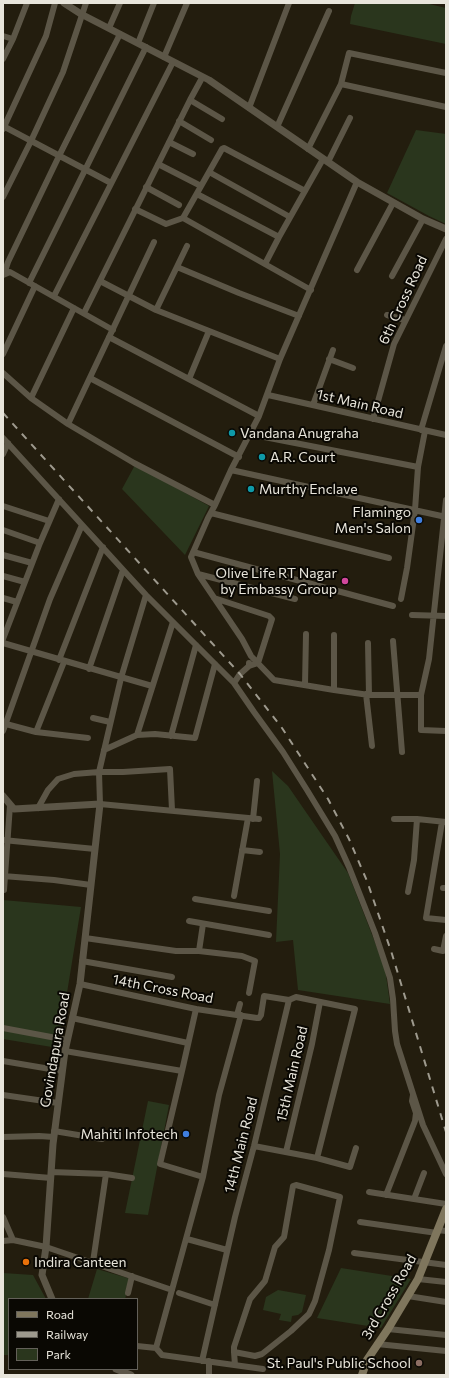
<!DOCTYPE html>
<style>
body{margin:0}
#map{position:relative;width:449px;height:1378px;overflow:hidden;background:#231d0e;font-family:Commissioner,sans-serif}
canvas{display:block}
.frame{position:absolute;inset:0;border:4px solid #e8e5db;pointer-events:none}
.legend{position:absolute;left:8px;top:1298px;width:130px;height:72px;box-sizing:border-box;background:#0a0803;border:1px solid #636059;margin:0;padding:5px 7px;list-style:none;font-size:12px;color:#e8e5db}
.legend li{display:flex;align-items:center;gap:8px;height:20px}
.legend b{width:20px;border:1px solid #636059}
</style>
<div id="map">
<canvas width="449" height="1378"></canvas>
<div class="frame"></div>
<ul class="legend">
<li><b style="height:5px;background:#7f765d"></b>Road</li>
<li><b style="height:5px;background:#9e9a8e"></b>Railway</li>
<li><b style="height:11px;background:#2a361d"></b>Park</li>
</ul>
</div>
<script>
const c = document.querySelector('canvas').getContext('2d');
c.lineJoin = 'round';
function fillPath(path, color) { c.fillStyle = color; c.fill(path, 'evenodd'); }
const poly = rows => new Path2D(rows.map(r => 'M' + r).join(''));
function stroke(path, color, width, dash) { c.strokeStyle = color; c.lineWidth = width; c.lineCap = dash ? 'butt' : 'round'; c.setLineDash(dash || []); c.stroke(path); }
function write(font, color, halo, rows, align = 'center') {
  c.font = font + ' Commissioner,sans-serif'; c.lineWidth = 4; c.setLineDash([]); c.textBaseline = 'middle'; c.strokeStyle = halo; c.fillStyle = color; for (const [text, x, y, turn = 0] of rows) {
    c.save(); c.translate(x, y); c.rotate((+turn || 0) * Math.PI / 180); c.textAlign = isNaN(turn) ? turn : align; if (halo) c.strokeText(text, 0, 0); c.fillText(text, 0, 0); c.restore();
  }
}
const green = poly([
 [355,3,425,3,446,8,446,44,350,24,351,16],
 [416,130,446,134,446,224,429,216,387,193],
 [135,465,209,506,185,555,122,489],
 [272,771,288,786,348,873,385,968,390,1004,298,990,293,940,276,942,280,854],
 [3,900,81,907,58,1048,3,1039],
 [148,1101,169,1105,148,1215,125,1213],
 [341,1268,411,1279,381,1328,317,1318],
 [97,1269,131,1279,125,1299,88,1299],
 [3,1273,33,1275,46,1299,9,1299,9,1355,3,1355],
 [278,1290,306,1295,302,1312,298,1315,292,1316,291,1322,279,1320,281,1314,263,1310,266,1297]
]);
const minor = poly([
 [109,28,120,3],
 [3,36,13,39,3,59],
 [13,39,27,3],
 [138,43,154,3],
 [164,57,187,3],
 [341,84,349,53,446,73],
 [190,100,222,119],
 [249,108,289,3],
 [179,121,211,140],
 [3,126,111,183],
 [277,127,329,11],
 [3,129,46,36,55,3],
 [169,142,193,154],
 [308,149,341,84,446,107],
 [328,162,350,118],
 [158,164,201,186],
 [209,172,290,217],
 [357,182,280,359,259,416,231,470,215,505,208,518,191,557,198,574,242,639,251,656,274,680,334,690,369,695,421,695],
 [146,187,179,205],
 [197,194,279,237],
 [3,197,31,141,63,72,86,3],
 [135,209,166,224,183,218,222,149,224,148,305,191],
 [183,218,311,290],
 [265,264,279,237,323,159],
 [177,267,239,293,299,316],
 [357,270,393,203],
 [4,274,8,262,59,156,120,34],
 [3,275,10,272,113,330],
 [392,276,423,219],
 [100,281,156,310,280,359],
 [29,283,146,47],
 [54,296,173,62],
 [156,310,187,246],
 [84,313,190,100,202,78],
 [387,315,405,320],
 [109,337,259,416],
 [3,354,35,286],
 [329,359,353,368],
 [3,373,31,398,68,424,134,463,215,505],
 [90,378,239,457],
 [189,379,209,331],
 [268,395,446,435],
 [31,398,74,308],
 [313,405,333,350],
 [373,419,394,344,446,239],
 [68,424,154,242],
 [421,430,446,346],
 [249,434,418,467],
 [3,438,146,595,234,683,240,674,249,666],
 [3,454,8,443],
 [231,470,446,517],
 [446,500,429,659,421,695,421,730,446,731],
 [3,506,49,521],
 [211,513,389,558],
 [3,530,40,543,59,499],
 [193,552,393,606],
 [3,555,32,563],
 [198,574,295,599],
 [3,576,25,582],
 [146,595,121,678,99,772,100,804,259,819],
 [3,598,17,602],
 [214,598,269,616,272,619,258,663,249,666,249,663],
 [401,599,407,568,415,510,418,467,425,431],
 [412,615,446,616],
 [3,639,40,543],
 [393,641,402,752],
 [3,643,152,686],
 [368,643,369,695],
 [59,660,103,547],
 [89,669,123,570],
 [234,683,254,712,283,752,307,790,335,836,349,867,375,933,390,978,393,999,395,1031,397,1044,423,1125,446,1174],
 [305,685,306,634],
 [334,690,334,635],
 [366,694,372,746],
 [93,718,110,722],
 [6,724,36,732,88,738],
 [3,731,50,599,82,525],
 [36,732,64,662],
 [137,735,155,734,195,738,215,664],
 [171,736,196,645],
 [104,750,137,735,173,622],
 [38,808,48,790,58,779,74,774,99,772,123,772,170,769,172,810],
 [253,819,257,781],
 [394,819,417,819,446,822],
 [442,822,426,918,446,920],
 [3,840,95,849],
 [242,850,260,852],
 [3,876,54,880,91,885],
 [443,888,446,888],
 [4,890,10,805],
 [408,892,414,860,417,819],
 [234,896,248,818],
 [195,899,269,911],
 [189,921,269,935],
 [85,938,176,951,199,951,242,956,255,961,249,993],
 [434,949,443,951,446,936],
 [199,951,203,924],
 [82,961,172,977],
 [80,984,196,1009,257,1018,259,1018,261,1015,264,996,289,1000,254,1146,235,1217,202,1361],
 [289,1000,296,997,355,1009,317,1158],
 [237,1015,240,1004],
 [72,1018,188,1043],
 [3,1028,67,1040],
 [65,1051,182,1071,160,1164,203,1177,156,1348,162,1355,263,1369],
 [3,1061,62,1071],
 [182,1071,196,1009],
 [3,1095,58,1103],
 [54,1131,102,1139],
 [3,1137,39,1136,54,1137],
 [254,1146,317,1158,350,1167,356,1148],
 [286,1152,312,1044,320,1002],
 [51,1172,106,1174,93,1262],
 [3,1174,51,1178],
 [106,1174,132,1178],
 [203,1177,219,1095,241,1015],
 [369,1192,446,1204],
 [386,1195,415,1121,416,1113,412,1101,413,1095],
 [414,1199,424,1173],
 [3,1217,13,1240],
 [360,1222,437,1233],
 [438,1230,446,1231],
 [187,1239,227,1250],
 [3,1241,13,1240,46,1247,172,1290],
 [354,1253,446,1265],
 [418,1279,446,1282],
 [128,1293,132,1276],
 [179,1293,215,1305],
 [408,1296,446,1302],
 [388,1329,446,1335],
 [377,1344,446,1351],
 [137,1346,156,1348],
 [234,1352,255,1356,262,1354,291,1331,309,1314,315,1301,329,1250,340,1197,296,1185,293,1186,284,1237,275,1247,265,1281,250,1299,234,1347,234,1352,235,1365],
 [209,1375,209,1361]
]);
const tertiary = poly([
 [64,3,81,14,209,80,357,182,423,219,446,229],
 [3,796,14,809,100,804,80,984,65,1051,53,1144,46,1247,42,1275,52,1299],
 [116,1369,131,1375]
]);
const secondary = poly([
 [362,1375,367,1360,388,1329,418,1279,446,1209]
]);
const rail = poly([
 [3,413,240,674,282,728,328,799,349,839,367,881,392,954,446,1132]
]);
const markers = [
 [232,433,4,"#0f9aa8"],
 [262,457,4,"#0f9aa8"],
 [251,489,4,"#0f9aa8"],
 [419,520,4,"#3f7fe0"],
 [345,581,4,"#d1479c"],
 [186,1134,4,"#3f7fe0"],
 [26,1262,4,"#e8710a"],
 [419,1363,4,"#8d6e63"]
];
const streetNames = [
 ["6th Cross Road",403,300,-65],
 ["1st Main Road",360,404,13],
 ["14th Cross Road",163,989,11],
 ["Govindapura Road",55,1050,-80],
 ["15th Main Road",292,1074,-77],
 ["14th Main Road",241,1145,-76],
 ["3rd Cross Road",389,1297,-60]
];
const poiNames = [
 ["Vandana Anugraha",240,433],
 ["A.R. Court",270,457],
 ["Murthy Enclave",259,489],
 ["Flamingo",411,512,"right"],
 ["Men's Salon",411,528,"right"],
 ["Olive Life RT Nagar",337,573,"right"],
 ["by Embassy Group",337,589,"right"],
 ["Mahiti Infotech",178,1134,"right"],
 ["Indira Canteen",34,1262],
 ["St. Paul's Public School",411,1363,"right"]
];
fillPath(green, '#2a361d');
stroke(minor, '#5c5647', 6);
stroke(tertiary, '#5c5647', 7);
stroke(secondary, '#7f765d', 8);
stroke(rail, '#9e9a8e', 2, [7, 7]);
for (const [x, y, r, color] of markers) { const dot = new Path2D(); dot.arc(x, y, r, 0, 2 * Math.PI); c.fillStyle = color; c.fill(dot); stroke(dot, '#0a0803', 1.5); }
write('14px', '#e8e5db', '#0a0803', streetNames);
write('14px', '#e8e5db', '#0a0803', poiNames, 'left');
</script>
